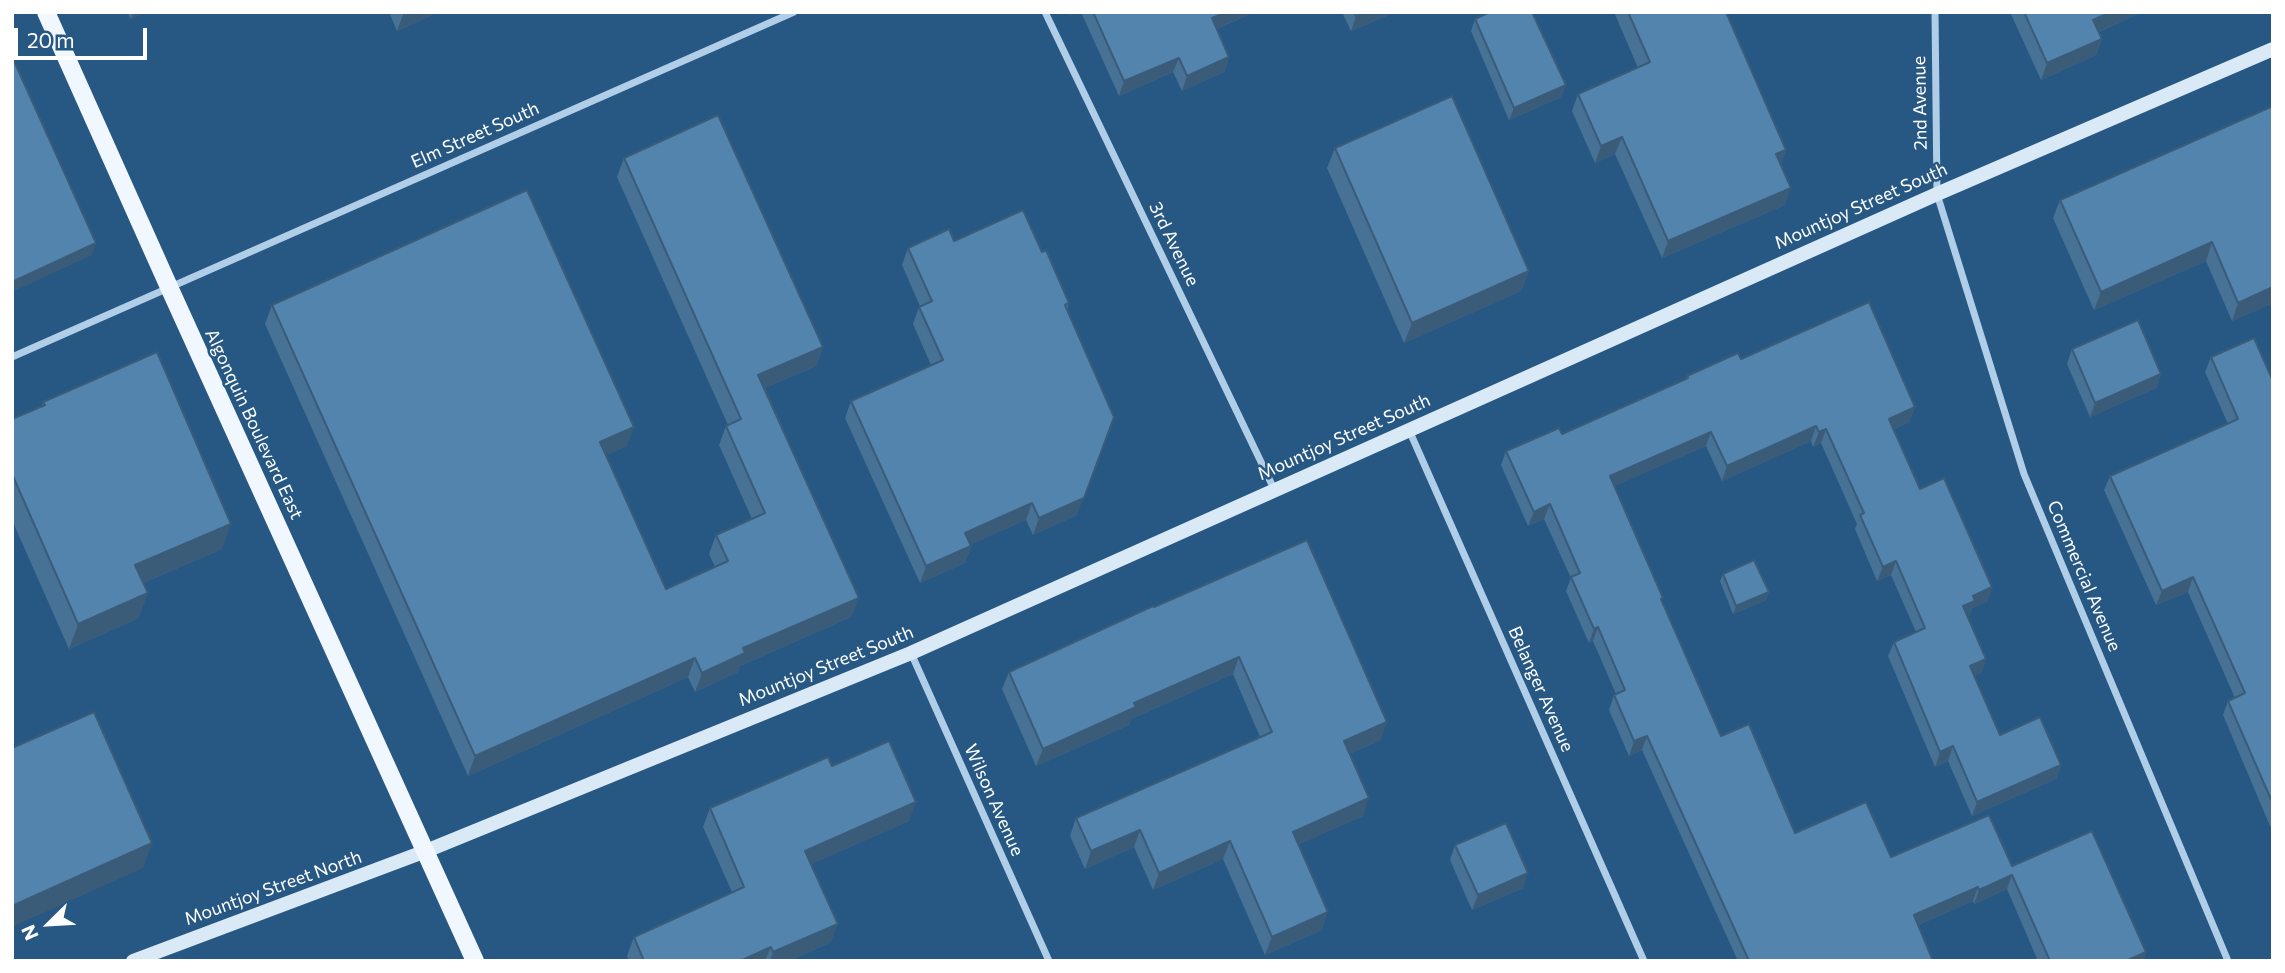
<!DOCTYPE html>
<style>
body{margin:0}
#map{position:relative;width:2285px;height:973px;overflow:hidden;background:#265883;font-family:Commissioner,sans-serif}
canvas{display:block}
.frame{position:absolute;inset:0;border:14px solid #fff;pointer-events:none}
.north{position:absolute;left:14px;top:889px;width:70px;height:70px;-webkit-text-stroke:5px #265883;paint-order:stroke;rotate:246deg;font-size:19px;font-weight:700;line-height:28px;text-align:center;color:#fff}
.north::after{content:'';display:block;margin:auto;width:24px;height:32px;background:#fff;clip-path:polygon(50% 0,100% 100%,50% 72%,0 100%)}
.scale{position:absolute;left:14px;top:28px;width:133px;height:32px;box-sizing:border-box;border:4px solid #fff;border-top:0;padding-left:9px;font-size:21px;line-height:24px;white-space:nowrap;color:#fff;-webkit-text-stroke:5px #265883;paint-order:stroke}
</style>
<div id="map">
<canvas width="2285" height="973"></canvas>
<div class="frame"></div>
<div class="north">N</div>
<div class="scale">20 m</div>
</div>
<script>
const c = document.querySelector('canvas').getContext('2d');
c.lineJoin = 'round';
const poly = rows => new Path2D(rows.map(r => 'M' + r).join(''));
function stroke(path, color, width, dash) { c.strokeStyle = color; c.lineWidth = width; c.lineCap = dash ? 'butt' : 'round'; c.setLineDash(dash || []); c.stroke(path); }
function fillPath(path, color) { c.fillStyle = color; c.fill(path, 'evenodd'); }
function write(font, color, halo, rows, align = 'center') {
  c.font = font + ' Commissioner,sans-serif'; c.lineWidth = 5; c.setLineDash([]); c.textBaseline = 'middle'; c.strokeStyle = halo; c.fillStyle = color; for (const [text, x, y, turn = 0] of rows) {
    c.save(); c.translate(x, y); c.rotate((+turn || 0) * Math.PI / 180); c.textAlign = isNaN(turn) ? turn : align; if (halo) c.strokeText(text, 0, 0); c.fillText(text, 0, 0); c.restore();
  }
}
const street = poly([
 [1045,12,1274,489],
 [1935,12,1937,194,2024,474,2228,961],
 [12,357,794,12],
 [1409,430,1644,961],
 [911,653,1049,961]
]);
const secondary = poly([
 [133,961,426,851,911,653,1937,194,2273,49]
]);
const primary = poly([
 [46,12,169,287,475,961]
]);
const wall = poly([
 [127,12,146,12,131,19],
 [389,12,439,12,397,31],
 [1081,12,1254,12,1217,29,1229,57,1224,72,1182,91,1173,72,1119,96],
 [1342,12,1392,12,1391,14,1351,31],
 [1614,12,1726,12,1786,150,1781,164,1785,205,1662,258,1615,154,1595,163,1572,111,1578,94,1638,68],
 [2010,12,2142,12,2099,32,2102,39,2096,55,2041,80],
 [1475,19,1566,85,1561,97,1509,120,1471,31],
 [2273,106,2273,303,2232,321,2206,261,2094,310,2053,218,2060,200],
 [1335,148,1529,271,1521,291,1404,343,1327,168],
 [624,158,823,347,816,366,765,388,859,598,851,617,740,666,738,672,695,692,688,677,468,776,265,324,272,305,627,446,606,455,666,589,715,567,709,554,716,535,752,519,719,445,726,426,728,425,617,177],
 [954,241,1042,252,1069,303,1067,310,1077,515,1033,535,1026,520,971,544,971,546,965,563,920,583,845,418,851,401,931,365,913,324,919,307,920,306,902,265,908,248],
 [2072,349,2161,374,2156,388,2090,417,2067,364],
 [2211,357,2273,381,2273,825,2270,826,2223,715,2228,701,2235,698,2188,592,2156,605,2104,490,2110,476,2228,424,2205,372],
 [1741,359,1915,407,1909,422,1894,429,1920,489,1992,587,1987,602,1972,608,1970,615,1967,616,1986,659,1981,673,1974,676,2000,735,2061,765,2056,779,1972,816,1948,761,1935,767,1888,656,1894,642,1916,632,1891,575,1877,581,1855,529,1857,524,1821,443,1813,447,1811,441,1722,481,1706,446,1614,486,1663,598,1662,601,1721,736,1795,833,1891,857,2012,866,2146,952,2143,961,2038,961,2007,889,1974,904,1973,901,1918,925,1933,961,1738,961,1642,750,1629,756,1609,710,1614,695,1616,694,1593,641,1589,643,1566,591,1571,578,1544,519,1528,526,1501,465,1506,451,1562,434,1685,379,1687,376],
 [43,402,222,549,143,583,139,618,69,649,12,520,12,419,42,406],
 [1723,574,1769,592,1766,600,1733,614,1720,581],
 [1154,607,1381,740,1349,754,1363,816,1299,844,1322,930,1265,955,1223,859,1153,890,1134,847,1085,869,1070,836,1076,818,1260,737,1233,674,1131,719,1129,725,1036,766,1002,689,1009,672],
 [832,766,909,821,811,864,831,942,790,961,629,961,627,956,634,937,732,892,703,827,710,808],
 [1455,845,1523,888,1472,910,1450,860]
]);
const shadedWall = poly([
 [133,12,146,12,131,19],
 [404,12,439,12,397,31],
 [1069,12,1078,12,1067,17],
 [1226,12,1254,12,1207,33,1212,18],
 [1366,12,1392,12,1391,14,1351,31,1356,16],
 [2111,12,2142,12,2087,37,2093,20],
 [2102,39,2096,55,2041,80,2047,63],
 [1229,57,1224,72,1182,91,1187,76],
 [1179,58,1173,72,1119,96,1124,81],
 [1566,85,1561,97,1509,120,1514,108],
 [1622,137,1615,154,1595,163,1601,146],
 [1786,150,1780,167,1776,154],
 [1791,188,1785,205,1662,258,1668,241],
 [2212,242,2206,261,2094,310,2101,292],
 [96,243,92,255,12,292,12,282],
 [1529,271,1521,291,1404,343,1412,323],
 [2273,287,2273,303,2232,321,2238,303],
 [823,347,816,366,751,394,758,375],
 [2161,374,2156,388,2090,417,2095,403],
 [1915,407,1909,422,1884,433,1889,419],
 [1114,417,1077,515,1033,535,1039,518],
 [1816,426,1811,441,1722,481,1727,466],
 [634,427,627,446,593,461,600,442],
 [1826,429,1821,443,1813,447,1819,432],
 [1711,432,1706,446,1604,491,1610,476],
 [1032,503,1026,520,959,550,965,533],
 [1550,504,1544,519,1528,526,1534,512],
 [231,524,222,549,126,590,135,565],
 [971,546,965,563,920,583,926,566],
 [1896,561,1891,575,1877,581,1883,567],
 [2193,577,2188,592,2156,605,2162,591],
 [1992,587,1987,602,1972,608,1970,615,1958,621,1963,606,1973,596],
 [1769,592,1766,600,1733,614,1736,606],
 [148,593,139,618,69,649,78,624],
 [859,598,851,617,740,666,738,672,695,692,702,673,743,648],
 [1598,627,1593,641,1589,643,1594,629],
 [1239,657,1233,674,1131,719,1129,725,1036,766,1043,749,1134,703],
 [695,658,688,677,468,776,475,756],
 [1986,659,1981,673,1964,681,1970,666],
 [1387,722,1381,740,1337,759,1344,741],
 [1647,736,1642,750,1629,756,1634,741],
 [1953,746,1948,761,1935,767,1940,752],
 [2061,765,2056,779,1972,816,1977,802],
 [1369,798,1363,816,1287,850,1293,832],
 [916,802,909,821,798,870,805,851],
 [1140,830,1134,847,1085,869,1091,851],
 [1230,841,1223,859,1153,890,1159,873],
 [152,843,143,868,12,927,12,906],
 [1528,873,1523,888,1472,910,1478,895],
 [2012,875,2007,889,1974,904,1979,890],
 [1978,887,1973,901,1908,929,1914,915],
 [1328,912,1322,930,1265,955,1272,937],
 [838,924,831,942,790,961,770,961,773,952],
 [771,947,765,961,740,961],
 [2146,952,2143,961,2126,961]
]);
const building = poly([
 [1093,12,1226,12,1212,18,1229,57,1187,76,1179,58,1124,81,1093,12],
 [1354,12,1366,12,1356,16,1354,12],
 [1490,12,1532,12,1566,85,1514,108,1475,19,1490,12],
 [1628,12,1726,12,1786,150,1776,154,1791,188,1668,241,1622,137,1601,146,1578,94,1650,62,1628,12],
 [2024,12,2111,12,2093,20,2102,39,2047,63,2024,12],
 [14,61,96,243,12,282,12,62,14,61],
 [1452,96,1529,271,1412,323,1335,148,1452,96],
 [2273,106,2273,287,2238,303,2212,242,2101,292,2060,200,2273,106],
 [718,115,823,347,758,375,859,598,743,648,745,653,702,673,695,658,475,756,272,305,527,190,634,427,600,442,666,589,728,561,716,535,765,513,726,426,741,419,624,158,718,115],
 [1023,210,1042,252,1046,250,1069,303,1065,305,1114,417,1084,498,1039,518,1032,503,965,533,971,546,926,566,851,401,943,360,919,307,932,301,908,248,949,229,954,241,1023,210],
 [1869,302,1915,407,1889,419,1920,489,1944,478,1992,587,1973,596,1975,601,1963,606,1986,659,1970,666,2000,735,2040,717,2061,765,1977,802,1953,746,1940,752,1894,642,1925,628,1896,561,1883,567,1860,515,1864,513,1826,429,1819,432,1816,426,1727,466,1711,432,1610,476,1663,598,1661,599,1721,736,1749,724,1795,833,1866,802,1891,857,1989,815,2012,866,2092,831,2146,952,2126,961,2050,961,2012,875,1979,890,1978,887,1914,915,1933,961,1749,961,1647,736,1634,741,1614,695,1625,690,1598,627,1594,629,1571,577,1580,573,1550,504,1534,512,1506,451,1559,428,1562,434,1688,378,1687,376,1738,353,1741,359,1869,302],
 [2138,320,2161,374,2095,403,2072,349,2138,320],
 [2254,338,2273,381,2273,804,2228,701,2245,693,2193,577,2162,591,2110,476,2238,419,2211,357,2254,338],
 [157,352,231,524,135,565,148,593,78,624,12,474,12,419,45,405,43,402,157,352],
 [1307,540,1387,722,1344,741,1369,798,1293,832,1328,912,1272,937,1230,841,1159,873,1140,830,1091,851,1076,818,1272,732,1239,657,1134,703,1136,707,1043,749,1009,672,1153,606,1154,607,1307,540],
 [1754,560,1769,592,1736,606,1723,574,1754,560],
 [94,712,152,843,12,906,12,748,94,712],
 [889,741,916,802,805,851,838,924,773,952,771,947,740,961,644,961,634,937,744,887,710,808,828,757,832,766,889,741],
 [1506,823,1528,873,1478,895,1455,845,1506,823]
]);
const streetNames = [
 ["2nd Avenue",1920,103,-91],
 ["Elm Street South",475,135,-24],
 ["Mountjoy Street South",1861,206,-24],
 ["3rd Avenue",1174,244,64],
 ["Algonquin Boulevard East",254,424,65],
 ["Mountjoy Street South",1344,437,-24],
 ["Commercial Avenue",2084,576,67],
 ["Mountjoy Street South",826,666,-22],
 ["Belanger Avenue",1541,689,66],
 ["Wilson Avenue",994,800,66],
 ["Mountjoy Street North",273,888,-20]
];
stroke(street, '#b0cee7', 7);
stroke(secondary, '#d9e9f6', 14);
stroke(primary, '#f1f7fe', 18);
fillPath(wall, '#477295');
fillPath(shadedWall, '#3a5c79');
fillPath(building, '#5384ad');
stroke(building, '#3a5c79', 2);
write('18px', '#fff', '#265883', streetNames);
</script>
